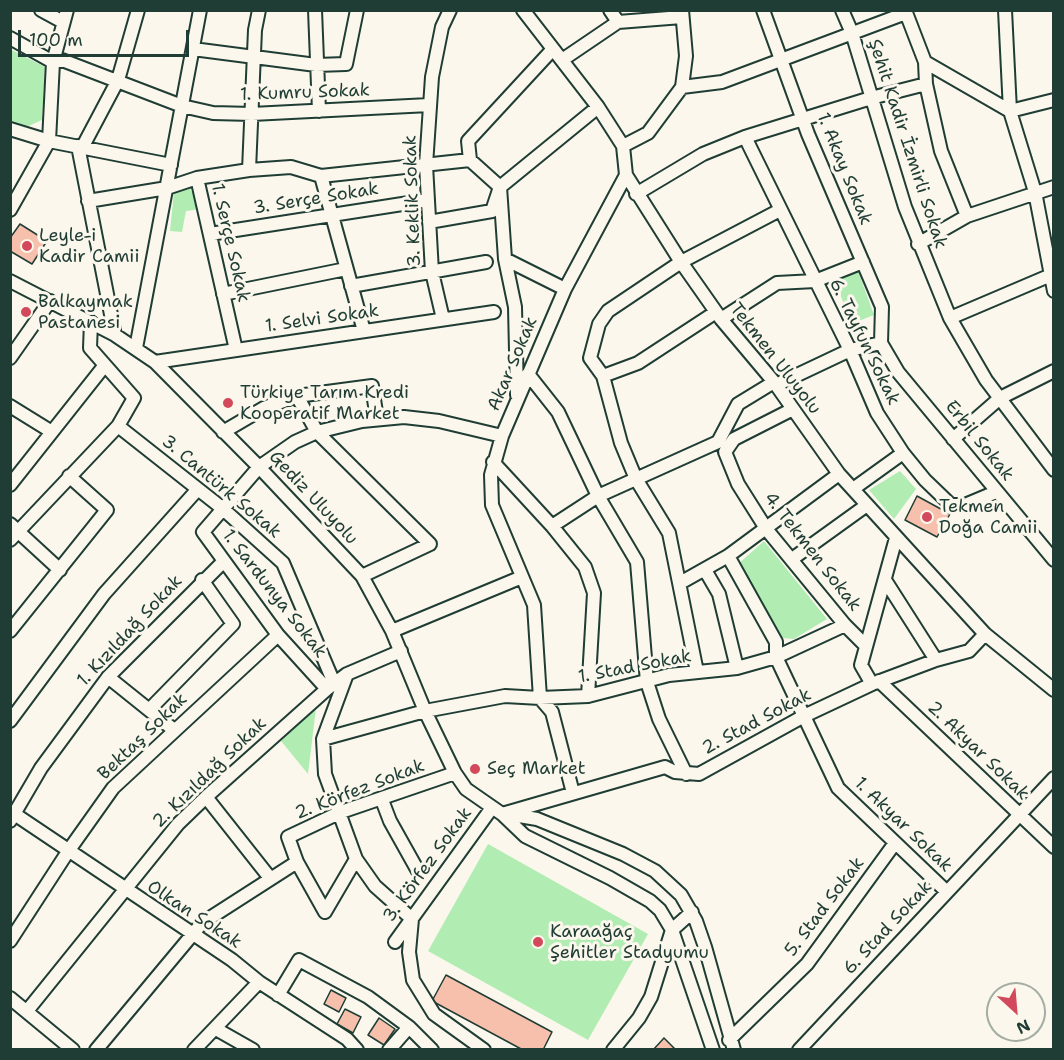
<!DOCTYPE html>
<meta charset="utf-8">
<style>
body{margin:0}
#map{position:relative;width:1064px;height:1060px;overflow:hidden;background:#fbf7ec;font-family:"Shantell Sans",sans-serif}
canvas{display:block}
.frame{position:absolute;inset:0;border:12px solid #1f3d34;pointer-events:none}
.north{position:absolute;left:986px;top:982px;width:60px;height:60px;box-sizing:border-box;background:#fbf7ec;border:2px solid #a3ada2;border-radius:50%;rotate:154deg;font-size:16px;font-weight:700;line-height:24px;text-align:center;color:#1f3d34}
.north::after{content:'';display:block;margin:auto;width:21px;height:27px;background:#d1495b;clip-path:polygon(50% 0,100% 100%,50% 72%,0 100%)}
.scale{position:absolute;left:18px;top:30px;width:171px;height:27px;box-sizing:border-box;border:3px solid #1f3d34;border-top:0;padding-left:8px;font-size:18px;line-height:21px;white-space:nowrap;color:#1f3d34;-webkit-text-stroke:4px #fbf7ec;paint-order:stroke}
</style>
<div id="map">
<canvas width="1064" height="1060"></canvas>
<div class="frame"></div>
<div class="north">N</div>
<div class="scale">100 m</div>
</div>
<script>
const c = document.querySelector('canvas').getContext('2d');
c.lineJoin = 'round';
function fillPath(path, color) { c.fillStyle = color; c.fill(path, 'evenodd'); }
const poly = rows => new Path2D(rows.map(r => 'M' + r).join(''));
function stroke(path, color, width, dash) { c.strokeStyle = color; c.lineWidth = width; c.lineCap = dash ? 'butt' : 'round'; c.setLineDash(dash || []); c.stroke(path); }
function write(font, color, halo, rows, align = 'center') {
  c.font = font + ' "Shantell Sans",sans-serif'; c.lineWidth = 6; c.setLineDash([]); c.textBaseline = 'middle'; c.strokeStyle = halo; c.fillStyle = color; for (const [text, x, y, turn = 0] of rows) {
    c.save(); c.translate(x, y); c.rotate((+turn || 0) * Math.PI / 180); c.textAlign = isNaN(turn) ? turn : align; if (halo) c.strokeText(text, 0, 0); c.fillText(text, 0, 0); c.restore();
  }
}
const green = poly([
 [10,49,45,67,42,120,24,128,11,121],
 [189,187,201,209,186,211,182,232,170,231,174,191],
 [858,271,874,315,851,324,835,280],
 [900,471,916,489,894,519,869,490],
 [764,541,827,619,794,639,783,638,737,565],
 [316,708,308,774,281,741],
 [488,844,648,934,588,1040,428,951]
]);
const building = poly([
 [20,224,47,241,32,264,10,251,10,238,20,224],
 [917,496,950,514,937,537,905,520,917,496],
 [446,975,552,1032,543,1050,523,1050,432,1001,446,975],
 [331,990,346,998,339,1012,324,1004,331,990],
 [345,1009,361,1017,353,1033,337,1024,345,1009],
 [379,1018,395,1029,384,1045,368,1035,379,1018],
 [664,1038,676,1050,653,1050,664,1038]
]);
const minor = poly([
 [41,10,63,22],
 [315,10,319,111],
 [523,10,598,107,623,146,626,175,681,262,721,319,774,382,839,474,985,634,1054,690],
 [610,10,618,22],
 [682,10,686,56,682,87],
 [763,10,808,134,882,307,881,343],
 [842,10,852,33,905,207,950,318,986,380,1054,470],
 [905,10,925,62,926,84,941,151,967,216],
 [1005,10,1010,111,1035,192,1054,291],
 [10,38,53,62,62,60,182,106,213,113,252,114,429,105],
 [193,49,316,65,346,64,357,10],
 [562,60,618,22,682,17],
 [925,62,1010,111,1054,100],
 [10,129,49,141,171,165],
 [745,137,850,350,877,413,903,453,925,480,951,505,965,505,996,492],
 [78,146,115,335],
 [623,146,648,133,682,87,722,82,906,13],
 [82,148,118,80,138,10],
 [470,160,468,141,553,49],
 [249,170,255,30,259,10],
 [321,176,364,331],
 [197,178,236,350],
 [636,194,703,154,745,137,871,98,926,84],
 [88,201,167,188,197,178,249,170,291,167,321,176,470,160,500,187,505,259,515,307,517,395],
 [10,210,49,141,53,62,67,10],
 [429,222,492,211,500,187,598,107],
 [210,234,428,200],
 [918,244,967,216,1054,187],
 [505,259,565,289],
 [10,281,115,335,155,362,259,467,362,576,392,631,425,711,455,773,466,789,502,814,525,836,610,878,650,901,660,910,672,930,713,1050],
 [351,286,486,262],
 [223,294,346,269],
 [950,318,1051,275],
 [443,319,432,272,426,165,432,77,442,27,450,10],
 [721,319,777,283,815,281,863,262],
 [881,343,898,372,1054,560],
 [136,348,200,10],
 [10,358,50,301],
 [155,362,494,312],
 [528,374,558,412,598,496,637,562,647,682,659,719,686,774],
 [603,376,638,363,716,312],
 [776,385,850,350,881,343],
 [297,396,317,432,430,544,362,576],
 [10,406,52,432],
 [793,409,734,439,725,452,738,484,767,530,845,625,866,646],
 [118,426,222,508,283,563,334,683],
 [223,432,264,408,297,396,372,386,377,419],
 [953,439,1000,398,1054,371],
 [493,462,552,526,585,567,594,593,588,696],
 [10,485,105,365],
 [853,489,903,453],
 [10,524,60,570],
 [552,526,598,496,718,442,738,404,774,382],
 [10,540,118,426,134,398,90,348,91,322],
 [728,556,776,642,776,657,838,788,947,892],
 [792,559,867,505],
 [705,570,719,594,737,668],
 [885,580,936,660],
 [680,583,728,556,839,474],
 [10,631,107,510,69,476],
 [392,631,522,577],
 [697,672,669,533,636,479,621,443,603,376,590,358,599,324,608,311,681,262,780,210],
 [347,674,323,739,325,774,356,859,375,886,412,919,409,952,413,980,434,1014,484,1050],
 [108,677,174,730],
 [879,681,1054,847],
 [872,684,861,665,896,538],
 [327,689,278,635,203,532,259,467,295,442,317,432,362,421,404,417,439,421,502,436],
 [149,710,233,624,202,580],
 [10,721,104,594,198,489],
 [323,739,425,711,505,696,540,698,588,696,669,675,737,668,776,657,845,625],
 [573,793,552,712,540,698,534,605,492,505,491,475,502,436,565,289,626,175],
 [206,797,270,878],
 [382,800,390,821,418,871],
 [10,811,232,960,259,982,347,1039,357,1050],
 [502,814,665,767,675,772,699,774,804,716,872,684,936,660,969,651,985,634],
 [513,815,537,819,623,854,655,871,681,895,696,921,705,947,734,1050],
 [10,821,41,768,108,677,224,561],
 [325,912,297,862,288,837,341,812,455,773],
 [325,912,356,859],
 [10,941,69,850,113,788,278,635],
 [395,942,491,809],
 [278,995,299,960,368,997,409,1027,432,1050],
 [10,998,73,1050],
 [27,1011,178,824,206,797,327,689,347,674,401,651],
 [216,1029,253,1050],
 [729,1040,807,964,895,843],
 [96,1050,202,923,297,862],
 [194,1050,259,982],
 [389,1050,409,1027],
 [613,1050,639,1018,651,997,672,930,692,912],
 [799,1050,1054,778]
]);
const markers = [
 [27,246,6,"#d1495b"],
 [26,312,6,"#d1495b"],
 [228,403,6,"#d1495b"],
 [927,517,6,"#d1495b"],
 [475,769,6,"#d1495b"],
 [538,942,6,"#d1495b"]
];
const streetNames = [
 ["1. Kumru Sokak",305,93,-2],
 ["Şehit Kadir İzmirli Sokak",907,144,72],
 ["1. Akay Sokak",844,169,68],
 ["3. Serçe Sokak",316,199,-9],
 ["3. Keklik Sokak",413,201,-92],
 ["1. Serçe Sokak",230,243,77],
 ["1. Selvi Sokak",322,319,-8],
 ["6. Tayfun Sokak",864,342,64],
 ["Tekmen Uluyolu",775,359,52],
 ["Akar Sokak",513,364,-67],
 ["Erbil Sokak",979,441,51],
 ["3. Cantürk Sokak",221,487,40],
 ["Gediz Uluyolu",313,498,47],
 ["4. Tekmen Sokak",812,552,52],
 ["1. Sardunya Sokak",274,594,52],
 ["1. Kızıldağ Sokak",130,631,-47],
 ["1. Stad Sokak",635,667,-11],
 ["2. Stad Sokak",757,722,-28],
 ["Bektaş Sokak",143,737,-44],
 ["2. Akyar Sokak",978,751,44],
 ["2. Kızıldağ Sokak",210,773,-44],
 ["2. Körfez Sokak",360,790,-21],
 ["1. Akyar Sokak",903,825,44],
 ["3. Körfez Sokak",428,865,-54],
 ["5. Stad Sokak",825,907,-53],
 ["Olkan Sokak",194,915,33],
 ["6. Stad Sokak",888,928,-47]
];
const poiNames = [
 ["Leyle-i",39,236],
 ["Kadir Camii",39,257],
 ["Balkaymak",38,302],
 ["Pastanesi",38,323],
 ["Türkiye Tarım Kredi",240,393],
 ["Kooperatif Market",240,414],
 ["Tekmen",939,507],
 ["Doğa Camii",939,528],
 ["Seç Market",487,769],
 ["Karaağaç",550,932],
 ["Şehitler Stadyumu",550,953]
];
fillPath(green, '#b1edb3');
fillPath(building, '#f7c0ac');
stroke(building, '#1f3d34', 1.5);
stroke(minor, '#1f3d34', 16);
stroke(minor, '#fbf7ec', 12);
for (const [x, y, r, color] of markers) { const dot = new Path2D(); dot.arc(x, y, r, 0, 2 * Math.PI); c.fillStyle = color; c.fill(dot); stroke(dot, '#fbf7ec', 2); }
write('18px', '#1f3d34', '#fbf7ec', streetNames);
write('18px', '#1f3d34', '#fbf7ec', poiNames, 'left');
</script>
